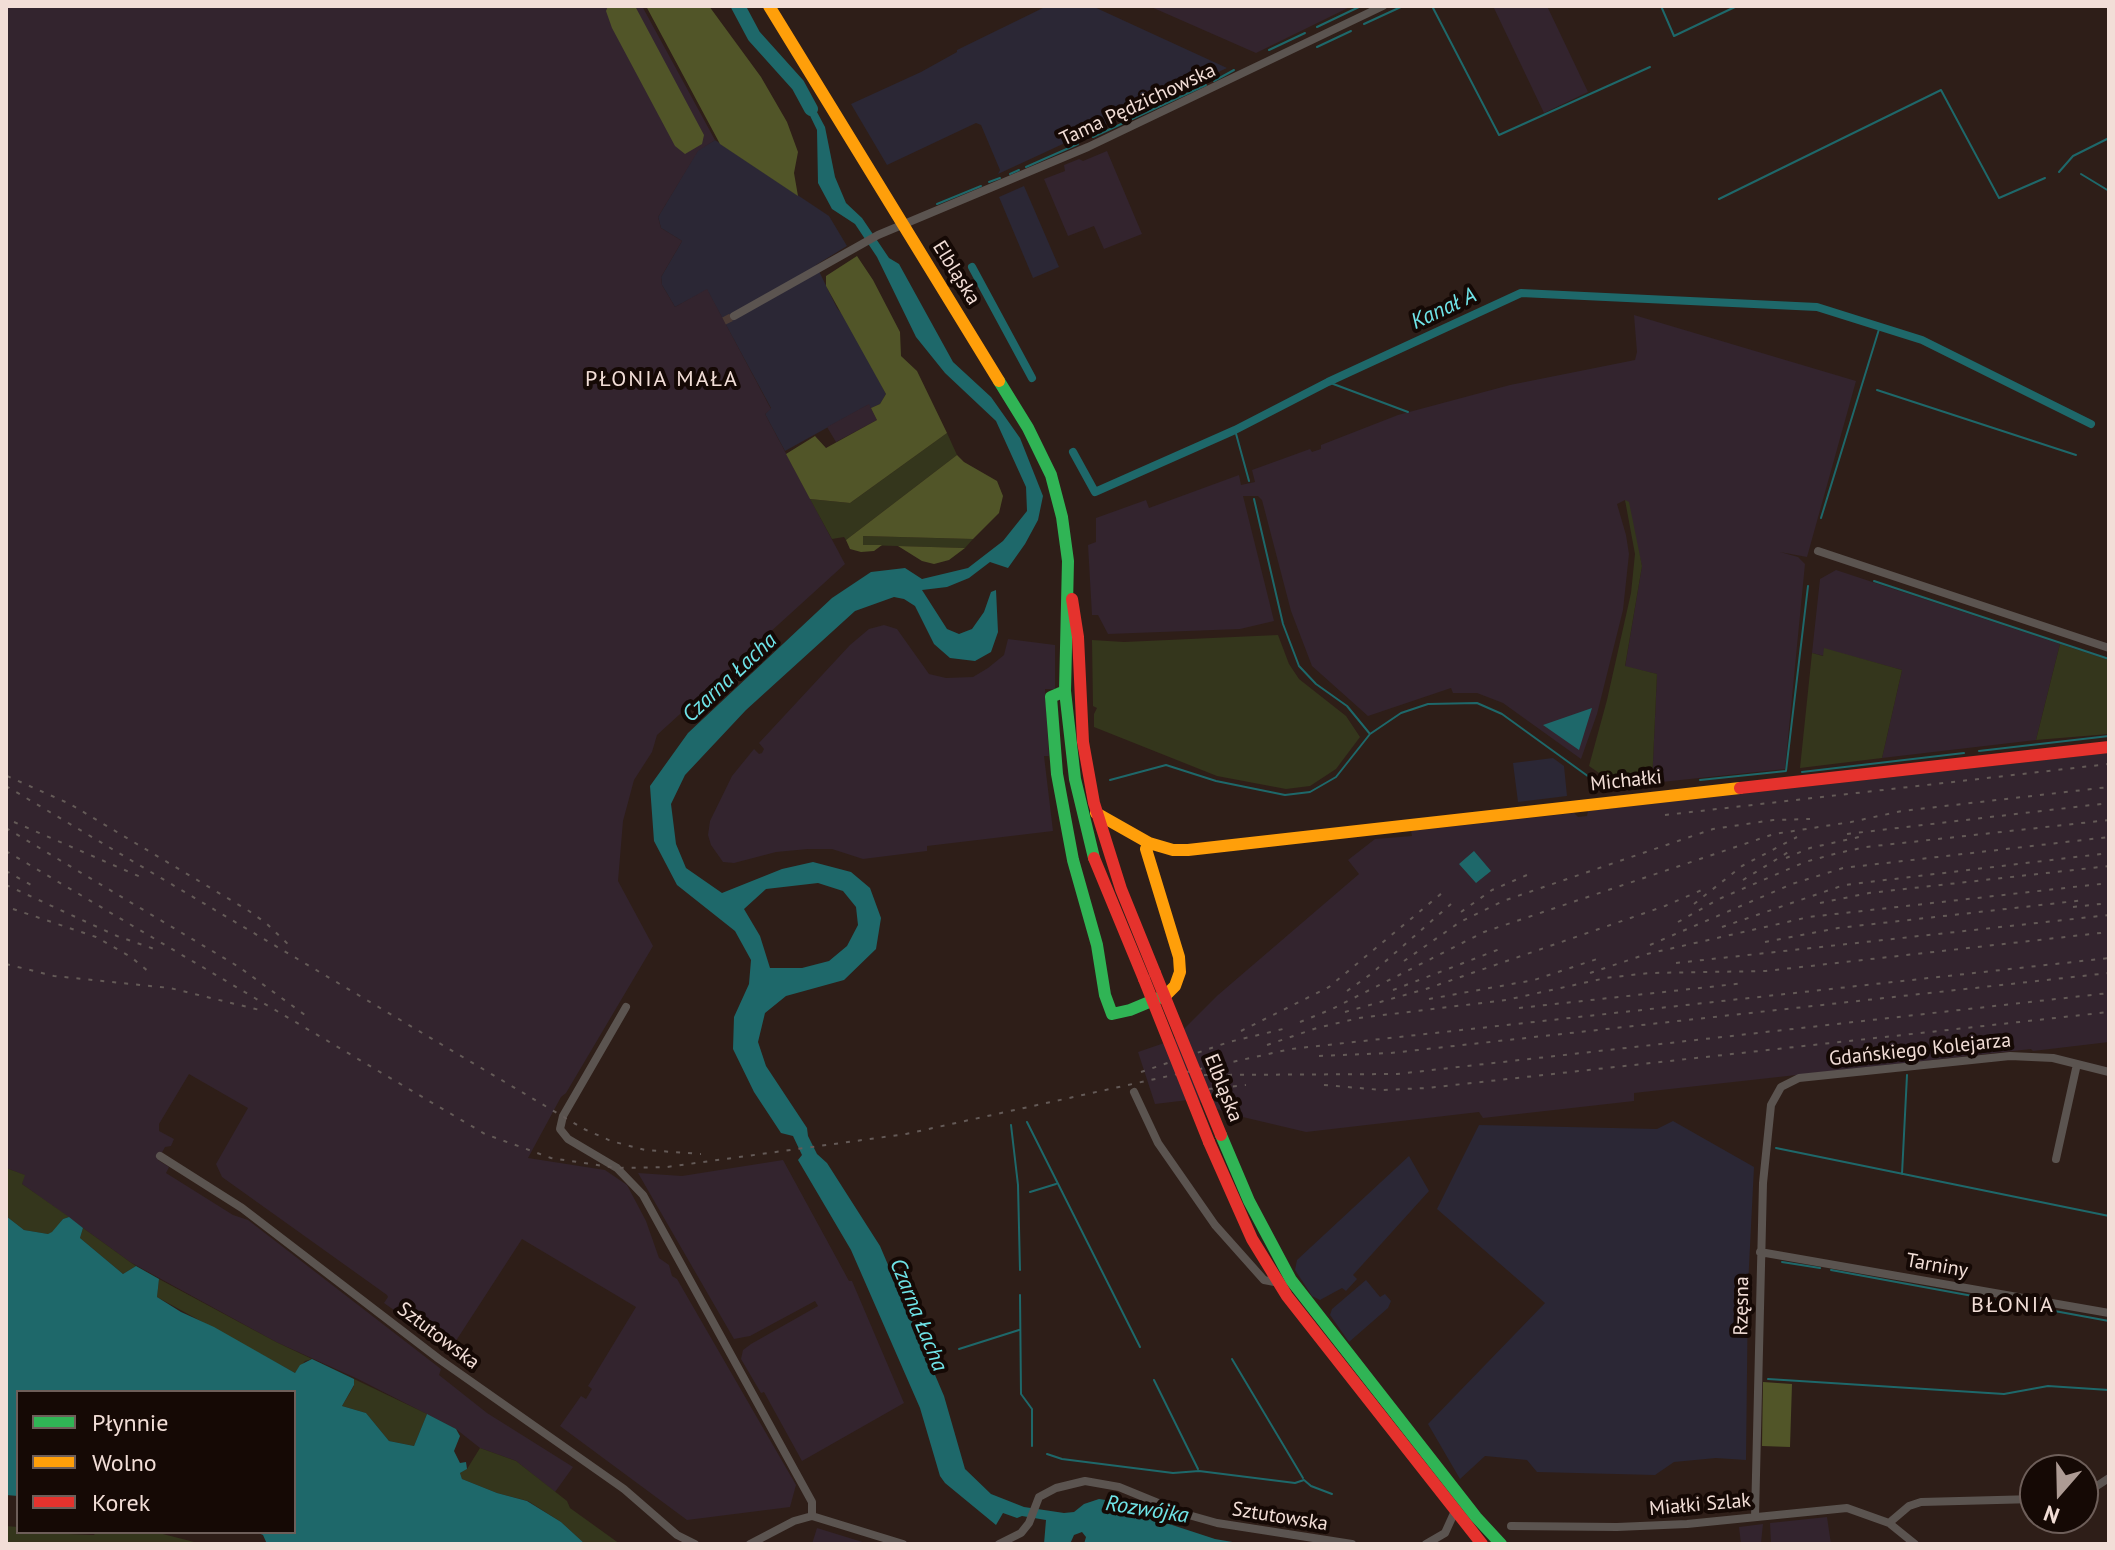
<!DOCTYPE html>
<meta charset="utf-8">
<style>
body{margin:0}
#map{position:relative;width:2115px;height:1550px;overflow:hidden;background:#2e1e18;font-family:"PT Sans",sans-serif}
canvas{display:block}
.frame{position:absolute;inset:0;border:8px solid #f2ded7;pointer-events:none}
.legend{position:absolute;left:16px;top:1390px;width:280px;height:144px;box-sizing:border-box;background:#150905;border:2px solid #6d5e59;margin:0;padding:10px 14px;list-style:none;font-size:24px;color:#f2ded7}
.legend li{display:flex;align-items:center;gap:16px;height:40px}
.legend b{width:40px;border:2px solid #6d5e59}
.north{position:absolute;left:2019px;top:1454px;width:80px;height:80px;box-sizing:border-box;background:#150905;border:2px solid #6d5e59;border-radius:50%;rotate:200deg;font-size:22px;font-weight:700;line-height:32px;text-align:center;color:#f2ded7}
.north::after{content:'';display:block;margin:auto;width:28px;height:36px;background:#ad9b94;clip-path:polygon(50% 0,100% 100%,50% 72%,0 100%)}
</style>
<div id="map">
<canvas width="2115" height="1550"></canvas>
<div class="frame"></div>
<ul class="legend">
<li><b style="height:10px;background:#30b455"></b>Płynnie</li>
<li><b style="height:10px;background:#ff9f0a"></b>Wolno</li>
<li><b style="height:10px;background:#e5322d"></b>Korek</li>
</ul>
<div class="north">N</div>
</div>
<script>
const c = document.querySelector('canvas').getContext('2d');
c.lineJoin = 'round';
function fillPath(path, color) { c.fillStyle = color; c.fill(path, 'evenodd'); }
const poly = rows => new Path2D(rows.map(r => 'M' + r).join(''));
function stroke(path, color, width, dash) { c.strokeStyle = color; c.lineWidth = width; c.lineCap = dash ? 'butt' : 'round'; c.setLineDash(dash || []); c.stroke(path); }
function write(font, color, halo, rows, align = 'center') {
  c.font = font + ' "PT Sans",sans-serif'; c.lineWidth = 8; c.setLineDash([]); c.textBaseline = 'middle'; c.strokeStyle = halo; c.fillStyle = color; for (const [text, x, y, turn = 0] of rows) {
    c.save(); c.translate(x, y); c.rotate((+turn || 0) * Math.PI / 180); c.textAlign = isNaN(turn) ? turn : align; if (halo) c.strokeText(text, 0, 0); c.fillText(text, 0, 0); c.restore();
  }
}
const commercial = poly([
 [1047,6,1092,6,1227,68,998,174,1000,170,981,125,976,123,887,165,851,104,921,72,957,52,957,50],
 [715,140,829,216,847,246,816,265,837,308,847,320,886,394,880,404,871,408,868,405,785,451,765,414,771,408,707,290,675,307,662,285,661,277,682,241,661,228,658,217,698,150],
 [1024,186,1059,267,1033,278,999,197],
 [1553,758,1564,766,1567,796,1518,802,1513,763],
 [1673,1121,1754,1167,1748,1286,1746,1460,1716,1458,1674,1462,1655,1475,1537,1472,1527,1460,1485,1456,1460,1479,1428,1424,1545,1303,1437,1209,1479,1125,1657,1129],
 [1409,1156,1429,1191,1353,1275,1357,1279,1346,1291,1342,1288,1320,1300,1312,1296,1295,1270,1297,1260],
 [1366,1280,1380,1297,1385,1294,1391,1301,1388,1308,1349,1342,1330,1315,1332,1309]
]);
const industrial = poly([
 [6,6,642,6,715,140,698,151,658,217,661,228,682,241,661,277,662,285,675,307,707,289,771,409,765,414,845,564,657,735,652,752,634,780,623,821,618,881,653,946,566,1093,561,1097,528,1158,605,1170,627,1185,646,1221,659,1258,669,1265,672,1276,677,1279,796,1485,790,1507,687,1520,560,1426,581,1396,586,1399,592,1389,588,1386,636,1307,522,1239,450,1350,384,1303,388,1297,387,1295,222,1177,216,1164,248,1108,189,1074,159,1124,159,1131,174,1139,171,1146,165,1147,158,1160,169,1167,166,1173,233,1215,248,1220,441,1369,439,1375,487,1413,573,1467,555,1492,516,1461,480,1448,456,1429,358,1379,276,1342,130,1262,22,1184,24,1175,6,1168],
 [1149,6,1352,6,1256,53],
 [1493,6,1547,6,1588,92,1544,113],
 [1107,151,1142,234,1104,249,1094,226,1068,236,1044,179,1065,171,1064,165,1079,159,1083,161],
 [1634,315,1856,381,1807,557,1780,552,1798,557,1805,564,1785,769,1652,783,1657,674,1625,667,1642,566,1625,500,1617,504,1626,535,1629,554,1623,610,1597,714,1581,759,1503,703,1477,693,1453,693,1451,688,1368,716,1312,666,1291,611,1262,500,1258,496,1243,496,1274,621,1240,629,1108,634,1098,615,1092,615,1088,545,1096,542,1096,518,1146,500,1149,508,1239,475,1241,485,1255,482,1252,470,1310,449,1312,452,1321,449,1321,445,1398,415,1510,385,1635,360,1637,352],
 [869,404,877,420,836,442,827,427],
 [1836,570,2060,644,2036,740,1882,758,1902,670,1824,649,1824,656,1812,653,1820,579],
 [884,625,897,629,929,674,946,678,973,677,988,668,1004,655,1008,639,1055,645,1055,689,1045,689,1049,756,1044,756,1053,831,927,846,927,851,863,859,832,849,808,849,776,852,734,863,723,862,711,845,708,835,710,821,732,776,754,749,759,754,762,753,764,749,759,743,850,645,869,629],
 [2109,753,2109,1042,2033,1051,2031,1049,1634,1093,1634,1101,1483,1118,1479,1112,1306,1132,1230,1114,1199,1102,1197,1099,1155,1104,1138,1052,1173,1040,1218,995,1359,874,1348,860,1375,839,1412,836,1411,831,1574,813,1578,817,1587,816,1588,811],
 [783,1160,849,1281,852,1281,904,1403,802,1461,764,1392,761,1393,741,1359,743,1350,751,1344,818,1306,815,1301,750,1336,734,1339,638,1173,682,1176],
 [1827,1517,1831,1544,1771,1544,1770,1523],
 [1763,1524,1761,1543,1741,1544,1739,1527],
 [817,1528,869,1544,812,1544]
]);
const green = poly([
 [947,433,957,455,846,540,844,537,832,539,810,499,850,503],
 [1625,500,1629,502,1642,566,1625,666,1657,674,1652,783,1619,787,1589,766,1607,700,1631,593,1635,554],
 [863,536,973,539,965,548,863,545],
 [1278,635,1289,664,1299,679,1346,716,1360,737,1336,769,1310,786,1286,789,1217,776,1094,727,1094,714,1097,708,1093,706,1092,640,1124,642],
 [2060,644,2109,660,2109,734,2036,740],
 [1824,648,1902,670,1882,758,1800,768,1812,653,1823,656],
 [6,1168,25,1175,22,1184,69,1217,63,1219,52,1233,48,1234,24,1230,6,1216],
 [83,1228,130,1262,136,1266,123,1274,80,1238],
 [159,1279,276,1342,312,1359,305,1361,295,1373,157,1297],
 [354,1379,427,1414,414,1446,389,1441,366,1413,342,1406,354,1386],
 [480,1448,516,1461,567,1501,570,1508,620,1544,585,1544,561,1522,528,1501,497,1493,462,1479,460,1473,467,1469],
 [6,1526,18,1527,18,1532,94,1535,96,1532,155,1532,202,1544,6,1544]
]);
const forest = poly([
 [608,6,635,6,704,135,702,144,685,154,675,146,612,28,606,11],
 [646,6,709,6,761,77,787,122,798,152,794,173,798,196,720,144],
 [857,256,873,280,900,332,901,356,917,371,947,433,850,503,810,499,786,454,815,436,826,448,877,420,871,408,880,404,886,394,826,286,826,276],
 [957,455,964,462,997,481,1003,496,999,513,973,539,863,536,863,545,882,545,874,551,861,552,850,549,846,540],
 [898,546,965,548,949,560,934,564,922,561],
 [1763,1382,1792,1384,1790,1447,1762,1446]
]);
const water = poly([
 [796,87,810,99,825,127,835,177,846,203,862,218,889,258,899,264,953,362,991,397,1020,438,1043,496,1038,520,1025,544,1008,568,990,562,969,578,947,587,922,590,947,629,959,634,972,629,984,612,991,592,996,590,998,632,991,652,975,661,950,658,934,644,915,606,904,599,894,597,855,611,746,710,685,775,671,804,676,844,686,868,722,893,782,869,813,862,851,872,870,888,881,918,876,949,844,980,786,996,765,1013,758,1042,766,1066,807,1128,808,1136,817,1154,827,1163,880,1246,944,1396,965,1469,991,1494,1024,1507,1064,1513,1074,1512,1084,1504,1099,1499,1112,1501,1160,1521,1215,1539,1244,1544,1084,1544,1086,1537,1082,1532,1074,1535,1070,1544,1044,1544,1046,1520,1022,1516,1017,1518,1003,1513,996,1525,945,1483,940,1476,920,1408,851,1250,798,1160,802,1155,793,1136,781,1133,754,1092,733,1049,734,1017,749,984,751,960,735,931,677,885,654,841,650,786,688,733,832,598,871,572,905,568,922,579,968,568,1003,541,1027,511,1026,487,996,421,945,373,916,337,877,257,855,224,832,209,818,183,817,130],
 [818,883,843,891,856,907,858,925,847,946,829,961,802,968,770,968,760,936,744,909,766,889],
 [1592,708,1579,750,1543,725],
 [1474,851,1491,871,1476,883,1459,864],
 [6,1216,24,1230,48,1234,52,1232,63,1219,69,1217,83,1228,80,1238,123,1274,136,1266,159,1279,157,1297,181,1312,214,1327,295,1373,300,1365,312,1359,354,1379,354,1385,342,1406,366,1413,389,1441,414,1446,427,1414,456,1429,460,1436,454,1451,460,1463,466,1462,467,1469,460,1473,462,1479,497,1493,527,1501,561,1522,585,1544,267,1544,263,1535,256,1532,294,1532,294,1392,18,1392,18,1496,6,1495]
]);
const stream = poly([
 [1432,6,1499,135,1650,67],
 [1661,6,1674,36,1737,6],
 [1364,24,1403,6],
 [1317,27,1361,6],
 [1317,47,1351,31],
 [1269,50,1305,33],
 [1214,81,1234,70],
 [1093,137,1206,85],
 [1026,167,1078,144],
 [2059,172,2073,156,2109,138],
 [1010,174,1019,170],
 [2081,174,2109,191],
 [989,182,1000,178],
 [1719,199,1941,90,1999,198,2045,178],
 [937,204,981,186],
 [1328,382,1408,412],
 [1877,390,2076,455],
 [1235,430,1249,481],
 [1821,518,1880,326],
 [1874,581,2109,659],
 [1370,734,1401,713,1428,704,1477,703,1502,714,1596,782],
 [1979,751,2109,736],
 [1802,772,1964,753],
 [1110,780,1166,765,1216,781,1285,795,1310,792,1336,777,1370,734,1347,706,1316,684,1299,666,1283,624,1254,499],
 [1700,780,1786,771,1808,586],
 [1027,1122,1140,1347],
 [1011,1125,1018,1185,1020,1270],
 [1776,1148,2109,1216],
 [1902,1174,1907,1075],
 [1030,1192,1056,1184],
 [1782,1262,1820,1268],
 [1831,1270,2109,1321],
 [1020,1295,1021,1394,1032,1409,1032,1446],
 [959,1349,1019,1330],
 [1232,1359,1303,1478],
 [1768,1379,2004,1394,2048,1386,2109,1390],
 [1154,1380,1198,1469],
 [1047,1454,1062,1459,1173,1473,1199,1471,1295,1483,1304,1480,1311,1486,1332,1494]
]);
const canal = poly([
 [972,267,1032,378],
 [1073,452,1095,492,1235,430,1328,382,1521,293,1817,307,1922,340,2091,424]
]);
const river = poly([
 [738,6,754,36,798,85,811,109]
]);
const streetTunnel = poly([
 [724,321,734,316]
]);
const street = poly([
 [734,316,878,235,1088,147,1383,6],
 [1818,551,2109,648],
 [626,1007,563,1116,560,1129,568,1139,617,1168,643,1195,812,1502,812,1516],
 [1134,1092,1158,1143,1215,1225,1264,1280,1280,1283],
 [160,1156,242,1208,439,1359,624,1489,677,1535,695,1544],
 [2056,1159,2077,1064],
 [1760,1252,2109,1313],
 [2083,1495,2109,1478],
 [1755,1517,1763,1183,1771,1105,1781,1087,1799,1078,2010,1056,2053,1058,2109,1072],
 [1889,1523,1909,1506,1921,1502,2035,1499],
 [1511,1526,1617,1527,1687,1524,1847,1508,1889,1523,1915,1544],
 [750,1544,794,1521,812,1516,903,1544],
 [999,1544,1021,1533,1029,1523,1039,1497,1056,1488,1085,1481,1119,1487,1185,1514,1217,1523,1352,1544],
 [1426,1544,1445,1533,1455,1511]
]);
const fast = poly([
 [999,381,1028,428,1051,475,1062,517,1068,561,1065,691,1075,779,1094,858],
 [1065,691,1051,697,1057,774,1073,860,1097,945,1105,995,1112,1014,1130,1010,1166,995],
 [1221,1135,1249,1201,1291,1280,1476,1517,1501,1544]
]);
const slow = poly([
 [769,6,999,381],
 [1096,813,1149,843,1173,850,1188,850,1740,788],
 [1149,843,1146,849,1179,957,1180,972,1175,986,1166,995]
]);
const jam = poly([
 [1072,599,1078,637,1083,742,1094,803,1121,889,1155,973],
 [1740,788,2109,747],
 [1094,858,1144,979],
 [1209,1142,1252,1239,1287,1296,1482,1544]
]);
const rail = poly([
 [7,776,70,804,249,911,266,923,293,949],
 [6,786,584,1129,611,1141,645,1150,701,1154],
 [1665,815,2109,764],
 [14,822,143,878],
 [6,828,239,967,305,1015],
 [1847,834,2109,803],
 [6,851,485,1134,551,1158,617,1168,667,1167,906,1134,1291,1049,2109,958],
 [1786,858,1810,848,1859,837],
 [6,871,31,885],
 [1743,880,1790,851],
 [6,885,117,936,160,951],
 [1820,903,1869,893,2109,866],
 [1694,904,1742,866,1797,837],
 [2073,907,2109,903],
 [13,909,96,937,131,957,149,972],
 [1461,912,1492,890,1527,875],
 [1678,922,1719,899,1805,862,1838,853,1866,847,2109,820],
 [1722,927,1844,885,2109,853],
 [1765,942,1838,928,2085,900],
 [1650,945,1792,884,1843,868,2109,837],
 [1404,961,1460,922,1503,901,1713,829,1773,820,1810,819],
 [1676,963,2109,915],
 [6,964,54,976,170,988,264,1011],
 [1590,973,1647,954,1809,917,2109,883],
 [1393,990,1505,947],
 [1347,991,1371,974,1451,904],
 [1429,999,1534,980,1603,957],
 [1519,1008,1745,983],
 [1345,1012,1426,989,1665,906,1704,889],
 [1300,1022,1332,1009,1484,932,1774,834,1851,822,1902,811,2109,787],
 [1241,1031,1329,987,1442,893],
 [1267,1045,1317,1028,1359,1018,1506,1000,1606,978,1649,973,1766,971,2109,932],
 [1319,1056,1391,1053,2109,973],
 [1141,1072,1229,1042,1283,1029],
 [1204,1075,1397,1074,2109,993],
 [1324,1085,1382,1090,1427,1088,2109,1012],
 [1209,1089,1246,1085]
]);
const jamBridge = poly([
 [1155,973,1221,1135],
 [1144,979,1209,1142]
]);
const streetNames = [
 ["Tama Pędzichowska",1138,105,-25],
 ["Elbląska",956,273,58],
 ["Michałki",1626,781,-6],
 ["Gdańskiego Kolejarza",1920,1050,-6],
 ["Elbląska",1223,1088,68],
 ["Tarniny",1937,1266,10],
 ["Rzęsna",1742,1306,-89],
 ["Sztutowska",438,1336,37],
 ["Miałki Szlak",1700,1505,-5],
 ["Sztutowska",1280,1517,9]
];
const waterNames = [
 ["Kanał A",1444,309,-25],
 ["Czarna Łacha",730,678,-43],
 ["Czarna Łacha",918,1315,68],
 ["Rozwójka",1147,1510,9]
];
const neighbourhoodNames = [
 ["PŁONIA MAŁA",662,380],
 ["BŁONIA",2013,1306]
];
fillPath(commercial, '#2b2735');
fillPath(industrial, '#33242e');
fillPath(green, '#34361c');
fillPath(forest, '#515528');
fillPath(water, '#1e686a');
stroke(stream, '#1e686a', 2);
stroke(canal, '#1e686a', 8);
stroke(river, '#1e686a', 14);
stroke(streetTunnel, '#4b3b35', 8, [8, 4]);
stroke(street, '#5b5450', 8);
stroke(fast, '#30b455', 12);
stroke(slow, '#ff9f0a', 12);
stroke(jam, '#e5322d', 12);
stroke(rail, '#645a57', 2, [4, 8]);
stroke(jamBridge, '#e5322d', 12);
write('20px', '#f2ded7', '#150905', streetNames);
write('italic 22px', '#6fe4e8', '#150905', waterNames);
c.letterSpacing = '2px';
write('22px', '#f2ded7', '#150905', neighbourhoodNames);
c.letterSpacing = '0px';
</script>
